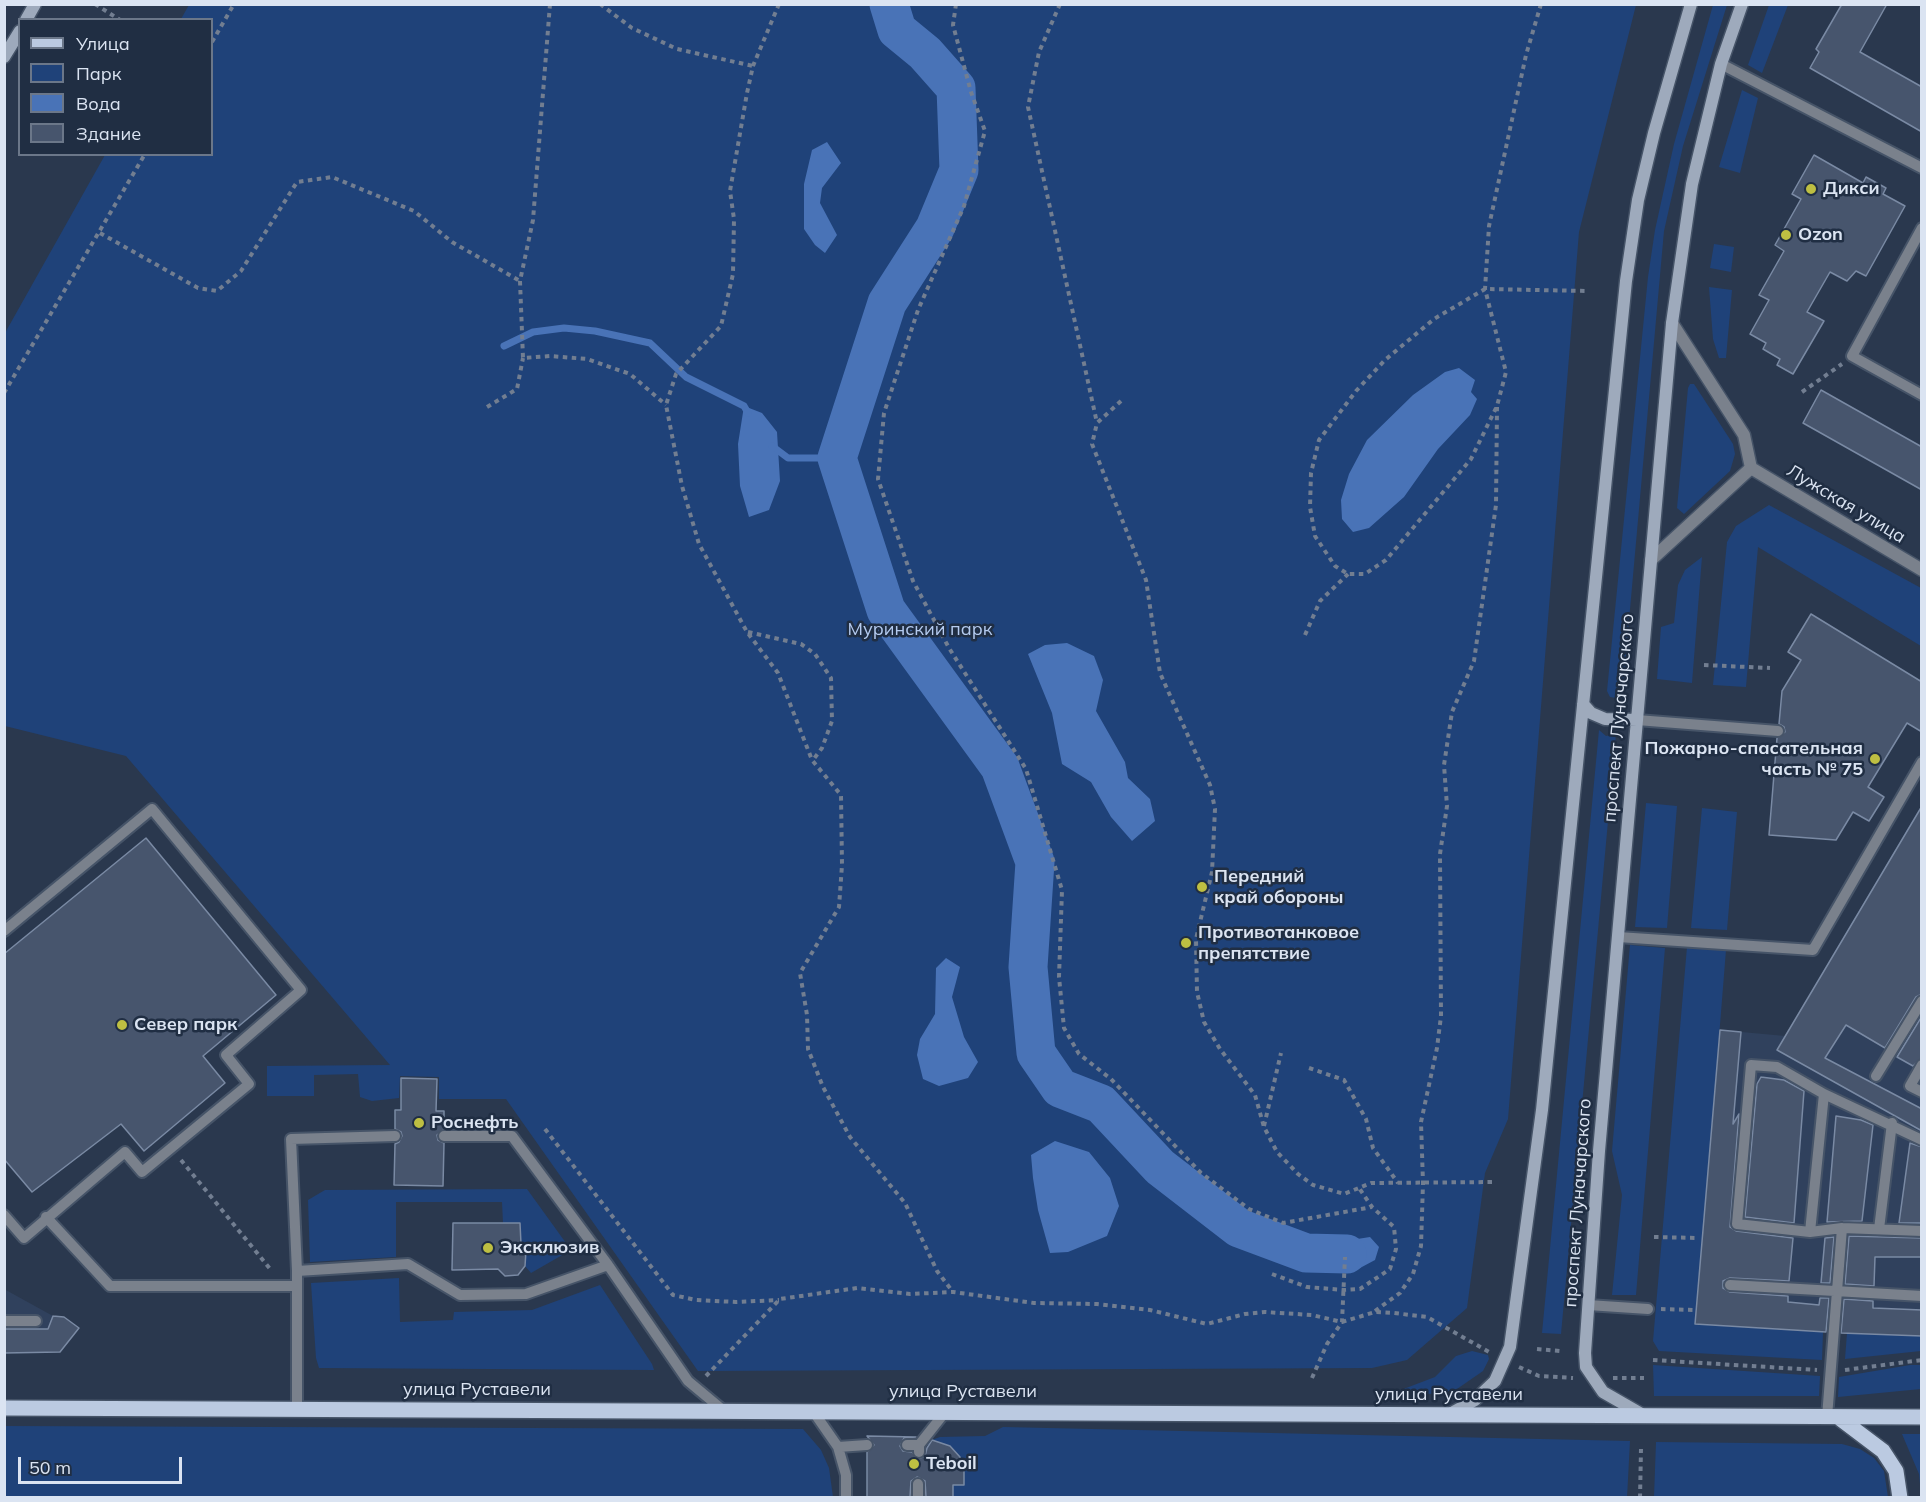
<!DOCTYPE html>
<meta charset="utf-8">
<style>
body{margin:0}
#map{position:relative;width:1926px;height:1502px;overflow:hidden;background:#2a384e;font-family:Mulish,sans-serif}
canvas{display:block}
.frame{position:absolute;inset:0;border:6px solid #dbe4f2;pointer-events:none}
.legend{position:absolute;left:18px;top:18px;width:195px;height:138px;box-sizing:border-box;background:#202e43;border:2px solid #6b7789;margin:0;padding:8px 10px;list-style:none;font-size:18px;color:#dbe4f2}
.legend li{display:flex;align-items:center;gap:12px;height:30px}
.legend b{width:30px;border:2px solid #6b7789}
.scale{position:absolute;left:18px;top:1457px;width:164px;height:27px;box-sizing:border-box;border:3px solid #dbe4f2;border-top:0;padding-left:8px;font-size:18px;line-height:21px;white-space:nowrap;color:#dbe4f2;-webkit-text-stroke:4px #202e43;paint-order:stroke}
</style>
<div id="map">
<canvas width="1926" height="1502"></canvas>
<div class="frame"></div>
<ul class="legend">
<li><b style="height:8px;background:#bbcae1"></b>Улица</li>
<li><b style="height:16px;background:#1f4279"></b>Парк</li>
<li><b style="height:16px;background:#4973b7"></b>Вода</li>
<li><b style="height:16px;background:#47556d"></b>Здание</li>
</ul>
<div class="scale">50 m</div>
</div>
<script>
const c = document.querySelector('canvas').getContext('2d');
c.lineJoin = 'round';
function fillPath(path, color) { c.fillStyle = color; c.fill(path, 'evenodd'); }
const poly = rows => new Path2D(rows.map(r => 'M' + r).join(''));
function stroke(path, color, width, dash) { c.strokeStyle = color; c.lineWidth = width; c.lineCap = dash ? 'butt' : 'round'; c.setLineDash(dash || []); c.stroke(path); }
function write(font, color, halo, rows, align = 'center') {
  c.font = font + ' Mulish,sans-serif'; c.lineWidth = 5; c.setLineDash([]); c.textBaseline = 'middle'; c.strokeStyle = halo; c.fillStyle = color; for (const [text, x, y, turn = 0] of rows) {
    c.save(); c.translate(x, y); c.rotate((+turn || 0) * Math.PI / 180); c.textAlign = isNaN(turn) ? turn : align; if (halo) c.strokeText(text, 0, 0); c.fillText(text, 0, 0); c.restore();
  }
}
const built = poly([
 [1921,806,1921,1336,1695,1324,1720,1030,1785,1036],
 [4,1289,53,1316,64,1317,79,1328,60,1352,5,1353]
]);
const green = poly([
 [189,5,1636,5,1579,232,1508,1119,1485,1173,1467,1308,1407,1360,1372,1368,698,1371,506,1099,439,1099,439,1077,400,1076,399,1098,372,1101,360,1097,358,1074,314,1075,314,1096,267,1096,267,1066,390,1065,126,756,5,726,5,333,105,155,212,154,212,20,181,19],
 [1713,5,1727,5,1683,146,1664,231,1623,687,1616,698,1610,697,1607,691,1648,277,1655,230,1674,144],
 [1769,5,1788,5,1762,73,1748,65],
 [1742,90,1758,98,1740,173,1719,167],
 [1714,244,1734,247,1731,272,1710,268],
 [1709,287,1732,290,1726,358,1719,358,1713,339],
 [1690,384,1694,384,1733,444,1735,454,1730,471,1684,514,1677,508,1688,388],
 [1769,505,1921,588,1921,646,1758,547,1746,687,1713,685,1727,542,1736,526],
 [1702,557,1692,683,1657,679,1661,627,1674,623,1678,585,1685,570],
 [1599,730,1606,736,1616,734,1561,1334,1542,1333],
 [1646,803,1677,806,1667,928,1635,927],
 [1702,808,1737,812,1727,930,1691,928],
 [1630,945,1665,948,1636,1295,1612,1295,1622,1195,1612,1151],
 [1687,947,1726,950,1696,1324,1823,1332,1822,1360,1659,1351,1653,1341],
 [527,1189,571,1250,531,1273,525,1266,526,1251,503,1223,502,1202,396,1202,396,1257,310,1262,308,1200,325,1190],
 [399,1278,400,1322,453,1320,454,1312,532,1310,600,1285,652,1364,654,1370,319,1368,316,1358,311,1283],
 [1847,1333,1921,1336,1921,1351,1845,1359],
 [1472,1351,1488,1355,1489,1359,1483,1371,1457,1389,1438,1394,1393,1393,1435,1377,1456,1356],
 [1653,1365,1820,1376,1819,1396,1654,1396],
 [1910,1365,1921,1365,1921,1389,1838,1397,1839,1377],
 [5,1426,803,1429,821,1450,829,1468,833,1497,5,1497],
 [1003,1427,1630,1441,1627,1498,953,1497,953,1485,964,1485,964,1471,960,1457,936,1445,926,1445,929,1441,940,1437,985,1436],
 [1902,1434,1921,1434,1921,1494,1919,1474],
 [1656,1442,1842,1444,1860,1449,1874,1458,1884,1471,1888,1497,1654,1497]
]);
const water = poly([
 [827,142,841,163,822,188,820,203,837,235,825,253,815,245,804,229,804,184,812,150],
 [1459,368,1475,380,1471,392,1477,399,1470,415,1438,449,1404,497,1369,528,1353,532,1342,519,1341,500,1349,474,1367,440,1413,395,1445,372],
 [744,406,762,413,777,432,780,481,769,510,749,517,740,486,738,444],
 [1067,643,1094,656,1103,680,1096,711,1125,762,1128,778,1150,799,1155,821,1132,841,1111,817,1091,782,1062,764,1052,713,1028,654,1045,645],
 [946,958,960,967,952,997,964,1037,978,1062,968,1078,939,1086,923,1079,917,1055,920,1039,935,1014,936,968],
 [1055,1141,1089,1152,1110,1178,1119,1206,1107,1236,1068,1252,1050,1253,1038,1210,1033,1178,1031,1155],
 [1370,1237,1379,1247,1375,1260,1360,1268,1332,1266,1318,1262,1306,1253,1338,1242]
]);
const stream = poly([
 [504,346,533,332,564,328,595,331,650,343,686,377,744,406,748,413],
 [772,446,788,458,837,458]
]);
const river = poly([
 [889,4,897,30,925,53,956,88,959,170,935,228,887,303,837,458,886,610,1000,767,1035,862,1028,967,1036,1053,1060,1088,1101,1104,1160,1167,1239,1228,1306,1253,1347,1254]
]);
const building = poly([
 [1842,4,1887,4,1860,52,1922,87,1922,132,1810,68,1819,52,1816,49,1842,4],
 [1814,155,1863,183,1866,177,1886,188,1883,194,1905,206,1866,276,1856,271,1847,281,1830,272,1807,312,1824,321,1793,374,1777,365,1780,359,1763,349,1766,343,1750,334,1769,300,1759,295,1784,251,1775,245,1801,199,1792,194,1814,155],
 [1821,390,1922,447,1922,490,1803,423,1821,390],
 [1811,614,1922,682,1922,732,1907,723,1868,787,1884,797,1869,821,1853,812,1836,840,1769,835,1777,738,1785,732,1784,727,1779,724,1782,691,1801,660,1788,652,1811,614],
 [1922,806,1922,994,1916,997,1885,1048,1846,1025,1825,1058,1922,1109,1922,1131,1777,1050,1922,806],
 [146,838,276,995,203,1056,225,1083,144,1151,121,1124,32,1192,4,1159,4,954,146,838],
 [1922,1016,1922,1058,1913,1066,1897,1057,1922,1016],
 [1720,1030,1741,1032,1733,1124,1739,1114,1730,1227,1736,1231,1793,1238,1789,1281,1730,1278,1723,1281,1723,1288,1730,1292,1788,1296,1788,1302,1819,1305,1820,1298,1829,1298,1826,1332,1695,1324,1720,1030],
 [1761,1077,1784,1080,1804,1091,1794,1223,1745,1217,1757,1084,1761,1077],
 [401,1078,437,1079,436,1111,444,1111,444,1129,437,1135,438,1140,444,1143,443,1186,394,1185,395,1144,399,1142,402,1136,401,1132,395,1129,395,1110,401,1110,401,1078],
 [1836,1116,1861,1120,1873,1125,1862,1221,1827,1222,1836,1116],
 [1910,1143,1922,1147,1922,1223,1899,1223,1910,1143],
 [453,1223,520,1223,521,1244,526,1251,525,1266,518,1275,505,1276,498,1269,452,1270,453,1223],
 [1849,1236,1922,1238,1922,1257,1875,1257,1874,1286,1845,1284,1849,1236],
 [1834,1237,1830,1283,1821,1283,1825,1238,1834,1237],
 [1844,1299,1873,1301,1873,1308,1922,1310,1922,1336,1841,1333,1844,1299],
 [53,1316,64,1317,79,1328,60,1352,4,1353,4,1329,48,1329,53,1316],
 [867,1436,916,1437,904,1438,900,1446,903,1451,912,1452,918,1459,925,1456,927,1448,932,1440,950,1446,960,1457,964,1472,964,1485,953,1485,953,1497,926,1497,925,1481,917,1477,911,1481,910,1497,867,1497,867,1452,874,1445,867,1436]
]);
const path = poly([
 [95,4,120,20],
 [550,4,533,220,520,281,523,358,550,356,587,359,630,374,666,405],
 [600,4,632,28,677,49,753,66],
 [779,4,753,66,747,93,730,191,734,219,733,274,721,326,676,374,666,405,682,486,699,544,747,632,778,673,812,760,841,795,842,865,839,907,800,973,807,1015,808,1049,823,1087,850,1137,905,1203,937,1271,953,1292],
 [956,4,953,25,971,92,985,131,964,206,918,310,884,413,878,479,913,581,949,648,1026,769,1062,890,1059,977,1064,1028,1079,1054,1111,1079,1201,1173,1249,1209,1283,1223,1372,1207],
 [1060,4,1039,52,1028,107,1097,423],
 [1541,4,1526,55,1489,226,1485,289,1506,372,1497,406,1471,459,1386,560,1365,574,1348,574,1335,566,1315,536,1310,507,1311,473,1319,440,1356,391,1385,360,1434,319,1485,289,1588,291],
 [212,42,234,4],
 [100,233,198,288,217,291,241,271,297,182,332,177,414,211,452,242,520,281],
 [1802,392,1842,364],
 [4,393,145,154],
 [1121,401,1097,423,1092,444,1146,580,1160,673,1210,785,1215,809,1212,872,1196,939,1197,992,1204,1022,1220,1049,1255,1095,1264,1127,1277,1152,1298,1174,1313,1185,1344,1194,1371,1183,1495,1182],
 [487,407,517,389,523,358],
 [748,632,801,644,815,654,831,678,832,721,822,748,813,760],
 [1305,635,1320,601,1348,574],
 [1704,665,1770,668],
 [1309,1068,1344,1080,1366,1119,1373,1148,1398,1183],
 [1264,1126,1281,1053],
 [545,1129,673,1295,696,1300,736,1302,779,1300],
 [181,1160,271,1270],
 [1654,1237,1698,1238],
 [1272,1274,1307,1287,1344,1290,1360,1289,1390,1269,1396,1249,1394,1227,1372,1207,1359,1188],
 [1661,1309,1693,1310],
 [1375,1311,1400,1293,1413,1274,1421,1246,1423,1183,1421,1122,1437,1048,1441,1016,1440,854,1447,806,1444,765,1452,712,1474,661,1496,505,1497,407],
 [1537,1349,1560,1351],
 [1653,1360,1817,1370],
 [1519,1367,1539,1376,1573,1378],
 [1845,1370,1922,1360],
 [706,1376,780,1299,857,1288,910,1294,953,1292,1034,1303,1097,1304,1150,1310,1207,1324,1245,1314,1265,1312,1312,1315,1342,1322,1375,1312,1394,1313,1427,1317,1491,1353],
 [1312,1378,1327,1344,1342,1322,1345,1257],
 [1613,1378,1644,1378],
 [1640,1498,1641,1449]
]);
const service = poly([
 [1721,64,1922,168],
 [1922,228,1852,356,1922,395],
 [1637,720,1778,731],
 [4,931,152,809,301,990,226,1055,249,1084,142,1172,125,1152,24,1238,4,1215],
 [1618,937,1813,950,1922,762],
 [1922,1065,1910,1086,1922,1092],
 [1876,1076,1922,1001],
 [444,1136,512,1136,608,1265,688,1381,724,1411],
 [1922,1140,1824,1094,1777,1067,1751,1065,1737,1224,1810,1232,1842,1228,1922,1231],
 [46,1217,110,1286,297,1286],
 [1879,1229,1892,1123],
 [1810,1232,1824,1094],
 [297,1271,408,1264,460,1295,526,1294,608,1265],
 [1730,1285,1922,1296],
 [1588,1305,1648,1309],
 [4,1321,36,1321],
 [297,1408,297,1271,291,1139,395,1136],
 [813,1411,838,1447,846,1475,846,1498],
 [1827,1417,1842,1228],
 [907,1445,919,1445],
 [838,1447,867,1445],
 [919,1452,919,1445,946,1411],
 [918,1498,918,1484]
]);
const minor = poly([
 [1672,323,1744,435,1751,468,1922,570],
 [1651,560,1751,468]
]);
const secondary = poly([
 [26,20,35,4],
 [4,57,20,31],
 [1583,704,1591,713,1605,719,1637,720],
 [1450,1414,1475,1400,1495,1381,1510,1347,1542,1110,1626,281,1638,200,1654,133,1691,4],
 [1643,1415,1603,1392,1586,1367,1585,1353,1599,1151,1672,323,1692,184,1721,64,1742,4]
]);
const primary = poly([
 [4,1408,1922,1417],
 [1838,1417,1883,1451,1896,1471,1900,1498]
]);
const markers = [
 [1811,189,6,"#bebf42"],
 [1786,235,6,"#bebf42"],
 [1875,759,6,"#bebf42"],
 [1202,887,6,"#bebf42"],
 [1186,943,6,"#bebf42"],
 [122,1025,6,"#bebf42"],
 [419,1123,6,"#bebf42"],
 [488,1248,6,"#bebf42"],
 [914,1464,6,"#bebf42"]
];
const poiNames = [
 ["Дикси",1823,189],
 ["Ozon",1798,235],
 ["Пожарно-спасательная",1863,749,"right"],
 ["часть № 75",1863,770,"right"],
 ["Передний",1214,877],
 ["край обороны",1214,898],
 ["Противотанковое",1198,933],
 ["препятствие",1198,954],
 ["Север парк",134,1025],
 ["Роснефть",431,1123],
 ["Эксклюзив",500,1248],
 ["Teboil",926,1464]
];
const streetNames = [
 ["Лужская улица",1846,504,31],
 ["проспект Луначарского",1619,718,-85],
 ["проспект Луначарского",1578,1203,-86],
 ["улица Руставели",477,1390],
 ["улица Руставели",963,1392],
 ["улица Руставели",1449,1395]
];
const parkNames = [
 ["Муринский парк",920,630]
];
fillPath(built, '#30415d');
fillPath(green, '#1f4279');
fillPath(water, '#4973b7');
stroke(stream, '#4973b7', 7);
stroke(river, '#4973b7', 39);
fillPath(building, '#47556d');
stroke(building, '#7a8aa4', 1.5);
stroke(service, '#465468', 14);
stroke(minor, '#465468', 15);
stroke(secondary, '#465468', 15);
stroke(primary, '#465468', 18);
stroke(path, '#727e91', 4, [4.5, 4.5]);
stroke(service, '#7a818c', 10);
stroke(minor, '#7a818c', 12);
stroke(secondary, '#9eaabc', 12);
stroke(primary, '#bbcae1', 15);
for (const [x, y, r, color] of markers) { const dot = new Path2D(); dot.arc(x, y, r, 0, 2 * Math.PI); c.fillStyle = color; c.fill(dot); stroke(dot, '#202e43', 2); }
write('bold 18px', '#dbe4f2', '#202e43', poiNames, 'left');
write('18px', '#dbe4f2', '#202e43', streetNames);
write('18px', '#b4cbf0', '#202e43', parkNames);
</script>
